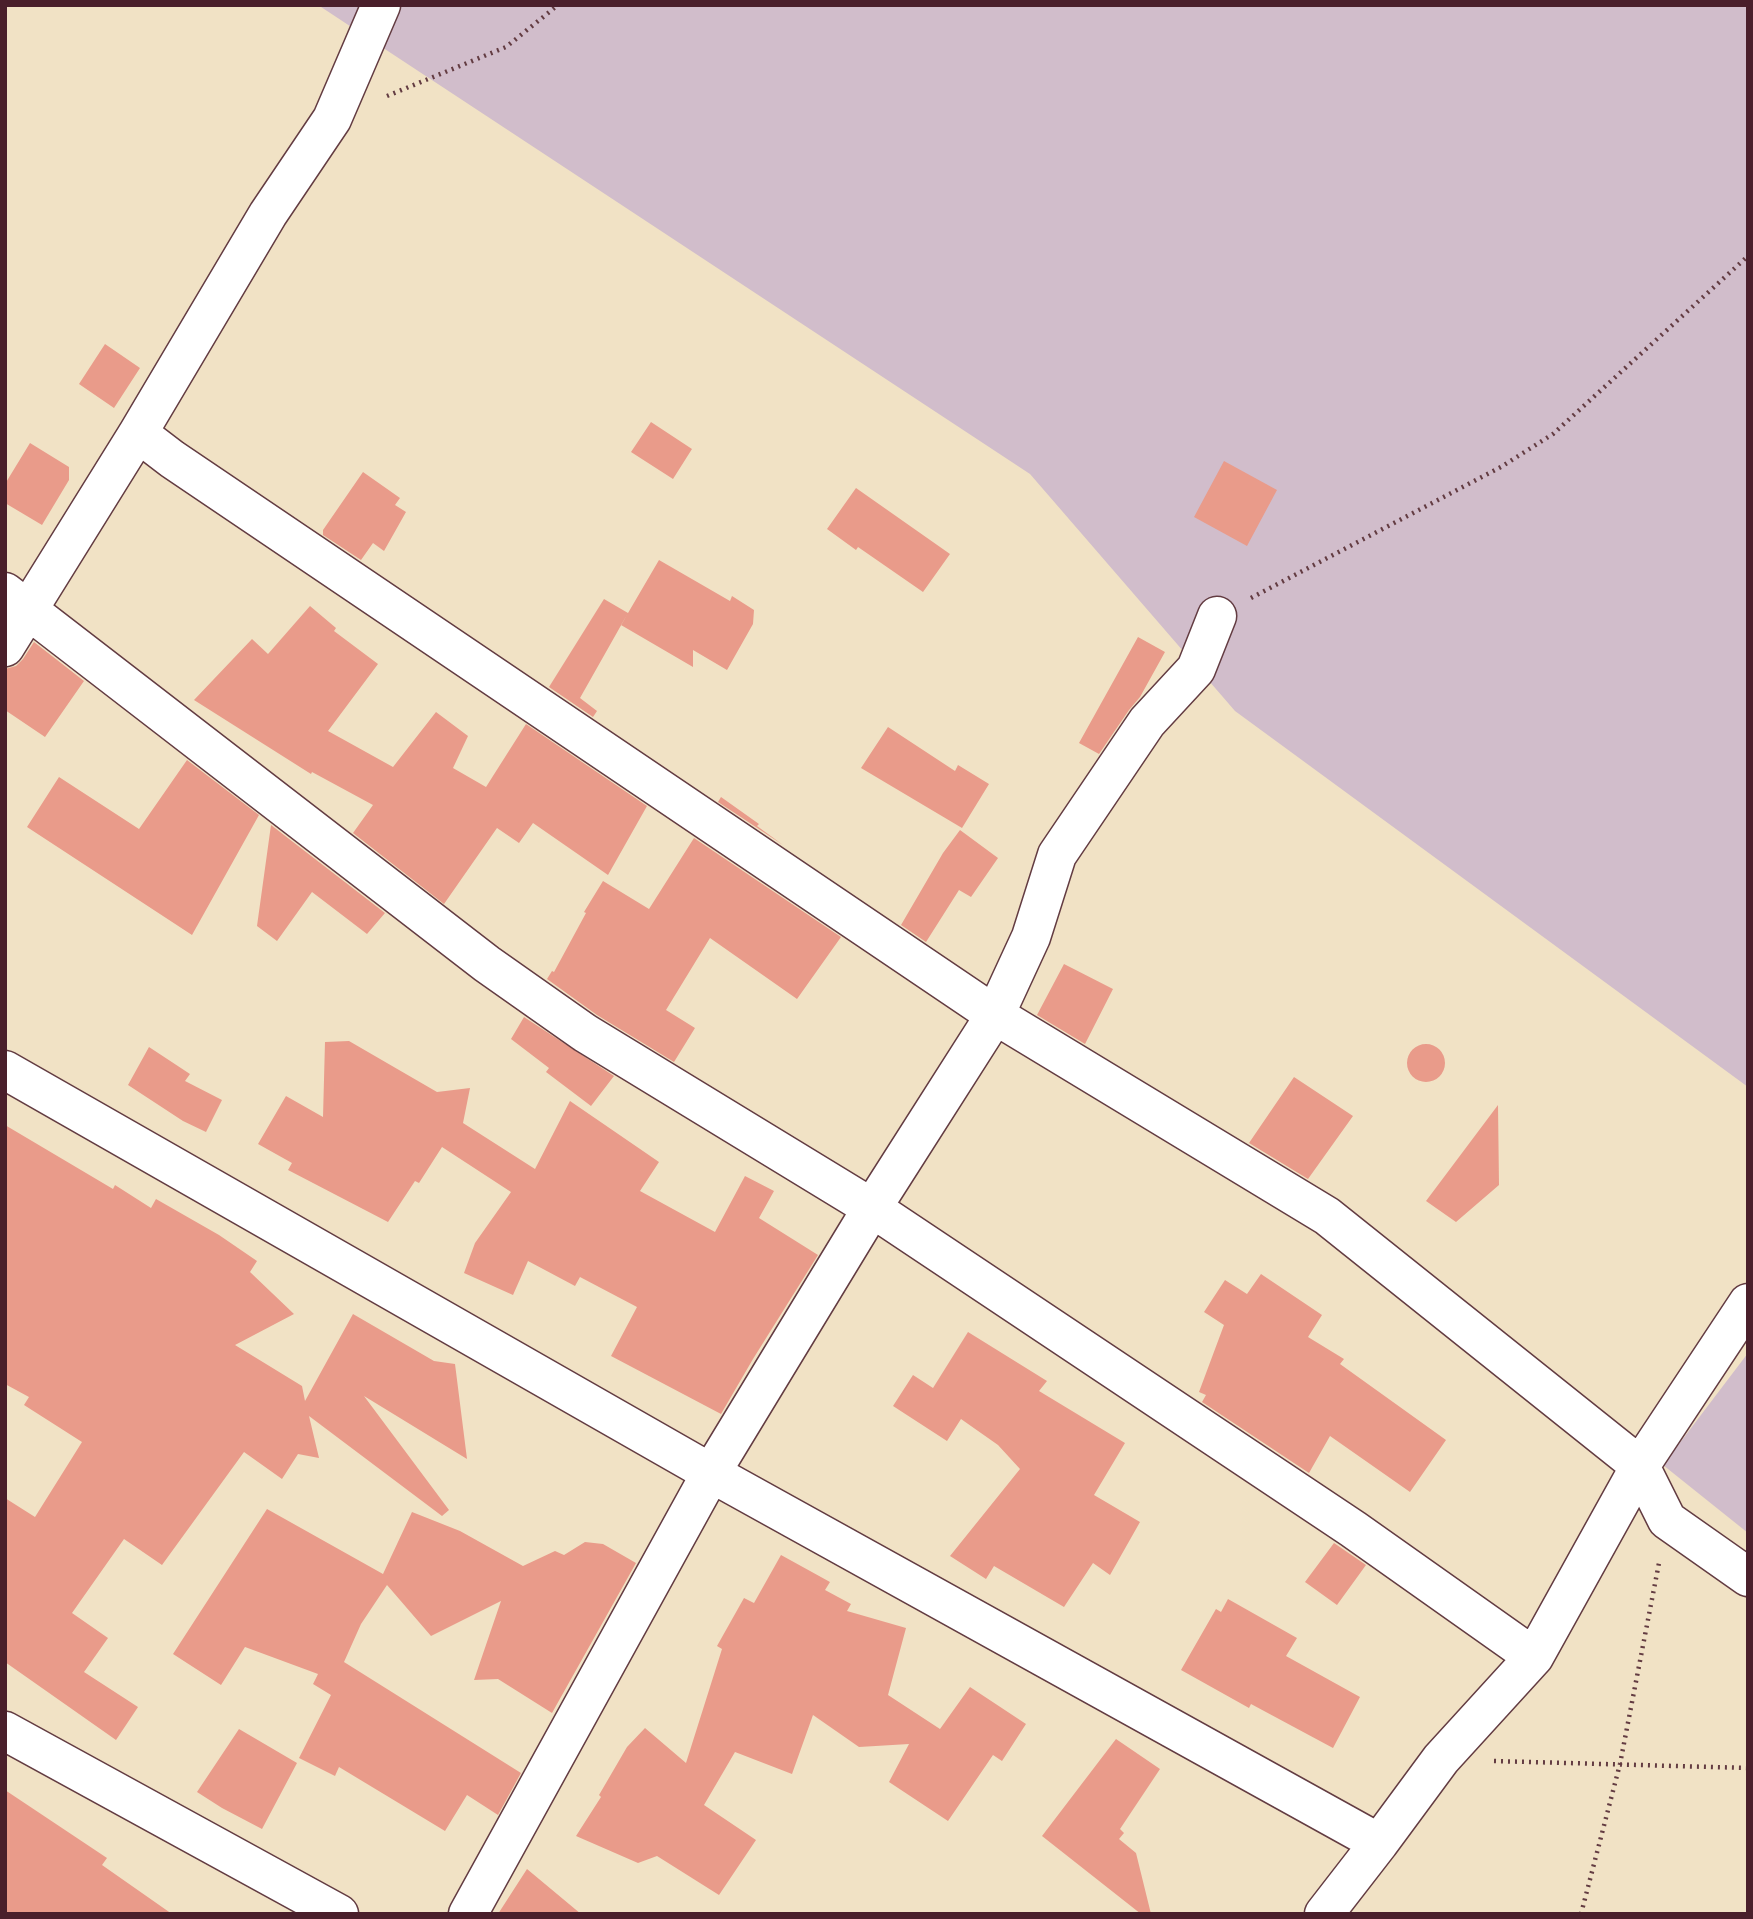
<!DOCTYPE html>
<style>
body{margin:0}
#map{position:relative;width:1753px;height:1919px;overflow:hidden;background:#f1e2c5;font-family:"Balsamiq Sans",sans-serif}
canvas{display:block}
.frame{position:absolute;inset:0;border:7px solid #4a1f2b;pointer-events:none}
</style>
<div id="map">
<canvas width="1753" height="1919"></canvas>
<div class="frame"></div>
</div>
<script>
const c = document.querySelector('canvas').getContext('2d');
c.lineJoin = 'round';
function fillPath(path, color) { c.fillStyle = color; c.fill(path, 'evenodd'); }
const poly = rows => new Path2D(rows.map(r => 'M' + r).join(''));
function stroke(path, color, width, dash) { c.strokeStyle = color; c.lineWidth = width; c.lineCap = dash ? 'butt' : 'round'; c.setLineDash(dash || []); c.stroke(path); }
const industrial = poly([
 [318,5,1748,5,1748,1087,1235,711,1030,474],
 [1748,1353,1748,1533,1663,1465]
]);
const building = poly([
 [105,344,140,368,114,408,79,384],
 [651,422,692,449,673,479,631,452],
 [30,443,69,467,69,480,42,525,5,503,5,484],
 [1224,461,1277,490,1247,546,1194,517],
 [363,472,400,498,395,505,406,512,384,551,373,543,361,560,323,535,323,530],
 [856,488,950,554,923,592,858,547,856,550,827,529],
 [659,560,730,601,732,596,754,610,753,624,727,670,693,650,693,667,621,625],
 [604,599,628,613,580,698,597,711,593,717,549,687],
 [310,606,336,628,334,631,378,664,328,731,393,767,436,712,468,736,453,768,486,787,526,724,647,806,608,875,533,823,519,843,497,828,444,904,353,833,373,805,312,772,311,774,194,700,252,639,268,654],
 [1138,637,1165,652,1140,697,1129,710,1099,754,1079,743],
 [34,642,84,681,45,737,5,710,5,669,16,666,23,659],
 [888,727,955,771,958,765,989,784,962,828,861,768],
 [187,760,259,815,192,935,27,827,59,777,139,829],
 [721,797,759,824,757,826,783,845,718,802],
 [271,825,385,913,367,934,312,892,277,941,257,926],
 [960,830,998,858,971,897,959,890,926,942,901,925,943,853],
 [694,838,841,937,797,999,710,938,666,1010,695,1028,674,1062,597,1015,547,979,552,971,554,972,586,913,584,912,603,881,649,909],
 [1064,964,1113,989,1085,1044,1037,1015],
 [524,1017,614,1076,591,1106,546,1072,549,1068,511,1039],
 [349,1041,437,1092,470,1088,463,1123,535,1169,570,1101,659,1162,640,1191,715,1232,745,1176,774,1191,759,1218,818,1255,753,1359,721,1414,611,1356,637,1307,580,1277,575,1286,528,1261,513,1295,464,1273,475,1243,511,1192,442,1147,419,1183,415,1181,388,1222,288,1170,292,1163,258,1144,286,1096,323,1117,325,1042],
 '1407 1063a19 19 0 1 1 38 0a19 19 0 1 1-38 0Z',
 [149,1047,190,1074,185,1081,222,1100,206,1132,183,1121,128,1085],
 [1294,1077,1353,1116,1308,1179,1249,1143],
 [1498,1105,1499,1185,1456,1222,1426,1201],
 [5,1125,113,1189,115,1185,151,1208,156,1199,219,1235,257,1261,250,1272,294,1314,235,1345,302,1386,305,1401,353,1314,434,1361,455,1364,467,1459,364,1396,449,1510,442,1516,309,1416,319,1458,298,1454,282,1479,244,1452,162,1565,124,1539,72,1613,108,1638,84,1672,138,1707,116,1740,5,1662,5,1498,35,1517,82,1442,24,1405,29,1397,5,1384],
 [1261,1274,1322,1315,1308,1337,1344,1359,1340,1364,1446,1440,1410,1492,1330,1436,1309,1473,1202,1402,1206,1395,1199,1392,1224,1325,1204,1312,1225,1280,1247,1294],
 [968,1332,1047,1381,1039,1391,1125,1443,1094,1495,1140,1522,1110,1575,1093,1563,1064,1607,994,1566,986,1579,950,1556,1020,1469,998,1445,961,1419,947,1441,893,1406,913,1375,933,1388],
 [267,1509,383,1574,412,1512,460,1531,523,1566,555,1551,564,1555,585,1542,603,1544,636,1563,552,1713,498,1679,474,1680,501,1601,431,1636,387,1585,361,1624,344,1662,521,1773,498,1815,467,1795,445,1831,339,1767,335,1776,299,1758,331,1695,313,1684,318,1674,245,1647,221,1685,173,1654],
 [1334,1543,1366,1565,1337,1605,1305,1582],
 [781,1555,830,1582,825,1590,851,1604,847,1611,906,1628,888,1695,940,1729,970,1687,1026,1724,1002,1761,993,1755,948,1821,889,1782,909,1744,859,1747,813,1715,792,1774,735,1752,704,1805,756,1840,719,1895,657,1856,638,1863,576,1836,601,1797,599,1795,627,1747,645,1728,686,1763,722,1649,717,1646,744,1598,754,1603],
 [1228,1599,1297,1638,1286,1656,1360,1697,1333,1748,1251,1704,1249,1708,1181,1670,1216,1609,1221,1612],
 [239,1729,297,1763,262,1829,222,1808,197,1792],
 [1116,1739,1160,1769,1120,1829,1124,1833,1119,1839,1136,1853,1151,1914,1141,1914,1042,1836],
 [5,1790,107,1858,102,1865,172,1914,5,1914],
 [527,1869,581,1914,498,1914]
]);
const path = poly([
 [387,96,506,47,558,5],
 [1251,598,1501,467,1553,434,1748,256],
 [1494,1761,1748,1768],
 [1581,1914,1620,1764,1659,1563]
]);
const minor = poly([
 [138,433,172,459,995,1015,1327,1216,1640,1466,1667,1520,1748,1577],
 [5,592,487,964,585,1033,872,1208,1353,1529,1534,1657],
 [5,647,138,433,268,214,332,119,381,5],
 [5,1070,711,1473,1379,1843],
 [5,1731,339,1914],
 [468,1914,711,1473,872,1208,995,1015,1031,937,1057,855,1147,722,1196,669,1217,616],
 [1324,1914,1379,1843,1441,1759,1534,1657,1640,1466,1748,1303]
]);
fillPath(industrial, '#d1bdcb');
fillPath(building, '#e99b8a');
stroke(minor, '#633c42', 41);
stroke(path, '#633c42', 4.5, [2, 5]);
stroke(minor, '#fff', 38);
</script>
